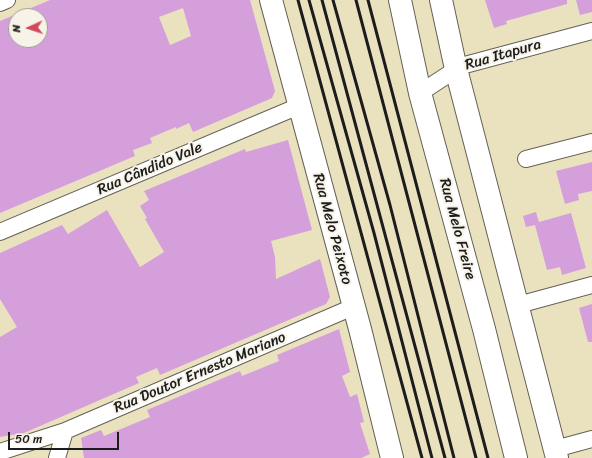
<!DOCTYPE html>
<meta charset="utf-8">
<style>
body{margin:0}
#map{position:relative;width:592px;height:458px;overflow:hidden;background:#eae1bf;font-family:Sriracha,sans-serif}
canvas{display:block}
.north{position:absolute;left:8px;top:8px;width:40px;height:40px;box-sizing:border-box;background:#f7f3e8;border:1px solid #9f9d96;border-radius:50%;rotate:267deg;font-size:11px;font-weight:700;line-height:16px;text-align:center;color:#1c1c1c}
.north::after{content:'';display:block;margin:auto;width:14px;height:18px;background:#d1495b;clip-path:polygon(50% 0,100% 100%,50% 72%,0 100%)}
.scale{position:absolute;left:8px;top:432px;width:111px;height:18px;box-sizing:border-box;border:2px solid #1c1c1c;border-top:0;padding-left:5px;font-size:12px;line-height:14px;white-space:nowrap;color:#1c1c1c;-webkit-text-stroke:3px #f7f3e8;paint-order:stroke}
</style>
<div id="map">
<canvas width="592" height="458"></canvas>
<div class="north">N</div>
<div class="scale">50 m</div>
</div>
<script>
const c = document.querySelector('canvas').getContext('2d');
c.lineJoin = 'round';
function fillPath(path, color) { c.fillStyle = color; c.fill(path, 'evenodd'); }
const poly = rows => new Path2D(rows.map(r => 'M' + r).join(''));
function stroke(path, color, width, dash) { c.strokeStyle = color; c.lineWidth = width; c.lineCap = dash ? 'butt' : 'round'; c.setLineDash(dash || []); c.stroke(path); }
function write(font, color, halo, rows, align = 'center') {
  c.font = font + ' Sriracha,sans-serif'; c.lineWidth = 4; c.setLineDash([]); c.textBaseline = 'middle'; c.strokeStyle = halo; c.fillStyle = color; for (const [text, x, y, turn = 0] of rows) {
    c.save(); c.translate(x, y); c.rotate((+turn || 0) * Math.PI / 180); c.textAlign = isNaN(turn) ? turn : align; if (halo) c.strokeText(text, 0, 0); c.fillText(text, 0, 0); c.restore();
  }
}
const building = poly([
 [50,0,250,0,275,91,272,98,193,132,189,123,176,129,176,127,150,138,152,143,133,150,135,156,0,213,0,21],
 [183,8,191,36,170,45,159,17],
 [16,16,40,16,40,40,16,40],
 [485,0,567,0,567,4,506,21,507,24,494,28],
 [576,0,592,0,592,12,580,15],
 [288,140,312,230,271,241,275,257,276,279,320,259,330,297,326,304,160,375,157,368,136,377,139,383,24,433,0,437,0,337,17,327,0,299,0,253,62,225,68,234,107,210,140,267,164,252,145,219,147,218,140,206,149,200,144,191,245,149,246,152],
 [592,162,592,191,578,194,579,200,565,204,556,171],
 [536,212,539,222,571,213,586,268,562,275,560,267,547,270,535,225,526,227,523,216],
 [592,304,592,342,588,342,579,308],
 [339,329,350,372,342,376,350,397,357,394,364,422,360,423,370,454,361,458,84,458,81,438,101,430,104,436,150,417,147,410,240,371,242,376,279,361,277,355]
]);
const street = poly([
 [0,3,7,0],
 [420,93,461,66,592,31],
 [526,159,592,142],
 [0,232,299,106],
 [518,305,592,285],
 [555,449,592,439],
 [0,452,65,431,353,307],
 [57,458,65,431]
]);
const secondary = poly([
 [271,0,360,329,392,458]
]);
const highway = poly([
 [400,0,420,93,484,329,516,458],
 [441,0,456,69,557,458]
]);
const rail = poly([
 [298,0,422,458],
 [309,0,374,233,432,458],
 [322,0,445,458],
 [333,0,390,205,454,458],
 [356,0,476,458],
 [368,0,488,458]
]);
const streetNames = [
 ["Rua Itapura",503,55,-16],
 ["Rua Cândido Vale",150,169,-23],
 ["Rua Melo Peixoto",332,229,75],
 ["Rua Melo Freire",457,229,75],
 ["Rua Doutor Ernesto Mariano",200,373,-23]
];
fillPath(building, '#d59fdc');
stroke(street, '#646155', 18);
stroke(secondary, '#646155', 24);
stroke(highway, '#646155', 24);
stroke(street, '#fff', 16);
stroke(secondary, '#fff', 22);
stroke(highway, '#fff', 22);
stroke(rail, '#1c1c1c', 3);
write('15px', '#1c1c1c', '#f7f3e8', streetNames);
</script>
